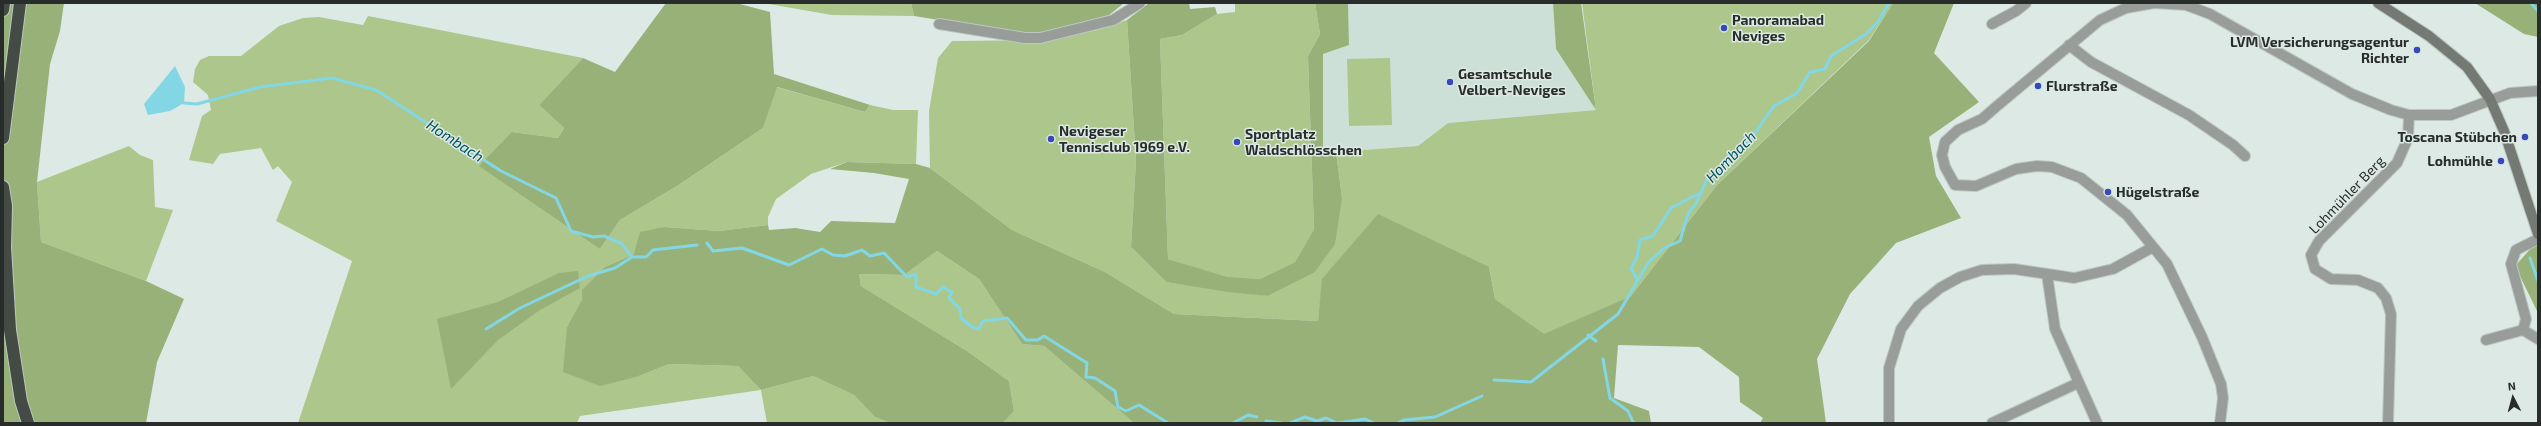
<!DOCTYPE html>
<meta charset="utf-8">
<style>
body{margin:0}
#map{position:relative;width:2541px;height:426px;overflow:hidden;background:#dde9e4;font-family:"Exo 2",sans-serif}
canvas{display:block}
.frame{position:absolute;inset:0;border:4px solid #282d2b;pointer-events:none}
.north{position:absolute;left:2493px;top:378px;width:40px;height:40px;-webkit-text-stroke:3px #dde9e4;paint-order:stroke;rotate:354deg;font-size:11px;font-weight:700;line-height:16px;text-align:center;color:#282d2b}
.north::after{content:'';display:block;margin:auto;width:14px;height:18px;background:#282d2b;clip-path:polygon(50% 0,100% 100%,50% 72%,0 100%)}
</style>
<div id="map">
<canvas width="2541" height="426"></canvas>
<div class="frame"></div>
<div class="north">N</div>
</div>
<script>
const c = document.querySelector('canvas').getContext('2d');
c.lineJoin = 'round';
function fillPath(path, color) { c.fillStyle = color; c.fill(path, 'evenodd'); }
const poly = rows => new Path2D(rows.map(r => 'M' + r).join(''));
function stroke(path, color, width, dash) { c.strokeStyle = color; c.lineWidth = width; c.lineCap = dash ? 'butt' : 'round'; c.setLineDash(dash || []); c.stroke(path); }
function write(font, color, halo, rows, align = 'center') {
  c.font = font + ' "Exo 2",sans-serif'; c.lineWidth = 3; c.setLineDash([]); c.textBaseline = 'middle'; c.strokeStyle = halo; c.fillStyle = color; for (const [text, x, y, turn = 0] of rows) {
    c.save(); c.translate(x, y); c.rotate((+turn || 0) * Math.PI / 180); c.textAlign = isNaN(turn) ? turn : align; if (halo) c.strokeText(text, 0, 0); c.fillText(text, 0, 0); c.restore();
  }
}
const built = poly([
 [1348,3,1553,3,1556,49,1596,110,1448,123,1418,146,1323,153,1323,54,1349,45]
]);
const green = poly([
 [763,3,911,3,914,16,832,15],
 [1235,3,1315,3,1320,34,1308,56,1314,229,1295,262,1260,279,1227,278,1168,259,1160,39,1182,35,1217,14,1235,12],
 [1582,3,1893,3,1869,40,1717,185,1631,296,1544,335,1495,299,1489,267,1323,279,1318,321,1174,314,1105,272,1012,230,930,168,929,111,938,58,952,41,1050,40,1097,30,1127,20,1136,161,1131,247,1166,282,1268,296,1314,273,1342,198,1336,152,1418,146,1448,123,1596,110],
 [368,16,583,58,539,105,564,128,558,138,512,132,600,249,620,220,677,186,763,128,776,87,865,112,870,105,893,110,918,110,916,164,847,162,811,174,776,199,768,217,768,225,719,231,664,227,634,254,605,267,567,327,639,376,669,364,738,366,761,390,813,376,854,395,875,417,890,423,767,423,761,390,580,416,577,423,298,423,352,261,276,221,292,182,278,166,273,170,261,148,220,154,213,164,189,160,202,116,211,110,208,95,193,82,195,69,200,60,209,56,241,56,279,26,303,18,319,17,363,25],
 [1390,58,1392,125,1349,126,1347,59],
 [129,146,140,155,153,160,155,207,173,210,146,281,41,242,37,182],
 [937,251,979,279,1022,344,1044,346,1134,423,1003,423,1014,411,1009,381,967,351,861,286,859,274,904,275]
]);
const forest = poly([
 [3,3,64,3,60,31,50,64,37,182,41,242,146,281,184,299,157,362,146,423,3,423],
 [666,3,736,3,770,12,774,74,870,105,865,112,777,87,763,128,677,186,620,220,600,249,479,166,512,132,558,138,564,128,539,105,583,58,615,72],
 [911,3,1124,3,1109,15,1044,33,1026,34,914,16],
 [1149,3,1189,3,1190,9,1215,7,1217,14,1182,35,1160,39,1168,259,1227,277,1260,279,1295,262,1314,229,1308,56,1320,34,1315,3,1348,3,1349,45,1323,54,1323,153,1336,152,1342,198,1335,244,1314,273,1268,296,1228,292,1166,282,1131,247,1136,161,1127,20],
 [1553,3,1581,3,1596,110,1556,49],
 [1893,3,1954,3,1934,53,1979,102,1929,137,1936,176,1961,218,1896,243,1850,294,1817,359,1826,423,1760,423,1763,418,1740,402,1739,377,1699,347,1618,345,1614,398,1649,411,1651,423,1134,423,1044,346,1022,344,979,279,937,251,904,275,859,274,861,286,967,351,1009,381,1014,411,1003,423,890,423,875,417,854,395,813,376,761,390,738,366,669,364,639,376,600,386,563,372,567,327,582,300,582,290,605,267,634,254,640,232,664,227,719,231,768,225,769,230,795,228,820,232,831,221,895,223,909,179,874,173,830,169,847,162,916,164,930,168,1012,230,1105,272,1174,314,1318,321,1322,279,1378,214,1489,267,1495,299,1544,334,1631,296,1717,185,1869,41],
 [2475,3,2538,3,2538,37,2524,34],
 [2538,244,2538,313,2515,266,2534,245],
 [578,271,580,288,540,310,498,340,451,389,437,319,498,302,559,273]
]);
const water = poly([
 [175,66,185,87,184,103,170,111,148,115,144,104]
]);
const stream = poly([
 [2531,3,2538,11],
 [184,103,197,104,260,87,332,78,376,90,501,171,556,198,571,231,593,237,604,236,621,243,632,257,646,257,653,250,697,245],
 [707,243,713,251,742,248,789,265,822,249,833,255,845,256,862,250,870,256,884,253,907,277,916,274,916,287,936,294,943,287,952,292,949,298,960,309,961,318,972,327,979,329,983,321,1007,318,1026,340,1038,340,1044,336,1087,363,1086,377,1095,378,1115,391,1118,407,1126,411,1139,405,1168,423],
 [2530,258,2538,281],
 [1638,280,1631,269,1637,257,1640,240,1653,236,1671,208,1700,193],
 [486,329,520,308,588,276,615,268,632,257],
 [1588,335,1596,341],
 [1603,359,1610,398,1628,411,1633,422,1635,423],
 [1494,380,1531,382,1618,314,1648,263,1664,248,1680,241,1688,214,1697,202,1706,181,1750,140,1774,106,1797,93,1810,72,1825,69,1831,56,1866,34,1877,23,1889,3],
 [1266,421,1282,423],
 [1233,423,1248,415,1257,417],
 [1290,423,1305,417,1317,421,1326,418,1337,423,1365,419,1374,423],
 [1398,423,1404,420,1435,417,1482,396]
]);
const minor = poly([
 [939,24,1025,38,1040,38,1113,20,1140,3],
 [1992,24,2016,11,2026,3],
 [2069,45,2091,62,2189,115,2233,145,2245,156],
 [2047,274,2055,329,2097,423],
 [2523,330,2538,339],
 [2486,340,2523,330,2526,319,2511,264,2516,250,2538,239],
 [1889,423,1889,368,1901,329,1918,306,1940,288,1960,277,1982,270,2014,269,2074,278,2113,269,2153,247],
 [1992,423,2078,383],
 [2220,423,2223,398,2221,384,2202,337,2167,264,2127,215,2081,178,2052,167,2037,166,2016,169,1976,186,1955,185,1945,167,1942,155,1945,142,1958,130,1982,119,1997,106,2100,20,2126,8,2154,3,2186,5,2210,14,2352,94,2391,110,2409,115,2451,115,2510,93,2538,91],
 [2388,423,2391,314,2386,298,2378,288,2358,280,2331,279,2315,269,2311,255,2319,241,2397,163,2408,138,2409,115]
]);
const secondary = poly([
 [2378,3,2429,36,2467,67,2490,99,2504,131,2538,234]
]);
const motorway = poly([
 [3,10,4,3],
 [3,138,20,3],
 [3,187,6,206,5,247,10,330,21,401,28,423]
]);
const markers = [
 [1724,28,4,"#3549bb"],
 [2417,50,4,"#3549bb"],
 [1450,82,4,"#3549bb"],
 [2038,86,4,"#3549bb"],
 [2525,137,4,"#3549bb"],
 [1051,139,4,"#3549bb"],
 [1237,142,4,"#3549bb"],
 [2501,161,4,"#3549bb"],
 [2108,192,4,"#3549bb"]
];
const poiNames = [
 ["Panoramabad",1732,20],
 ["Neviges",1732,36],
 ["LVM Versicherungsagentur",2409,42,"right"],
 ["Richter",2409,58,"right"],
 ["Gesamtschule",1458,74],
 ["Velbert-Neviges",1458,90],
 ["Flurstraße",2046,86],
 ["Nevigeser",1059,131],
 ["Tennisclub 1969 e.V.",1059,147],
 ["Sportplatz",1245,134],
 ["Waldschlösschen",1245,150],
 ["Toscana Stübchen",2517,137,"right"],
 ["Lohmühle",2493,161,"right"],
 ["Hügelstraße",2116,192]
];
const streetNames = [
 ["Lohmühler Berg",2347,195,-46]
];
const waterNames = [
 ["Hombach",455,141,33],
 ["Hombach",1731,157,-46]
];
fillPath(built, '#cce0d7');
fillPath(green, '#acc68b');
fillPath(forest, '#98b178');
fillPath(water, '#83d7e4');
stroke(stream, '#83d7e4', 3);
stroke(minor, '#bcc7c3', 12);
stroke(secondary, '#bcc7c3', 12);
stroke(motorway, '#bcc7c3', 14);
stroke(minor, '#999d99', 10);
stroke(secondary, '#747974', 10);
stroke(motorway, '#444b44', 12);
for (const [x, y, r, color] of markers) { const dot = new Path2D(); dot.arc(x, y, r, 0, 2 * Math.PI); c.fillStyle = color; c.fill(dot); stroke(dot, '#dde9e4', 1.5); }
write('bold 14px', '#282d2b', '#dde9e4', poiNames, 'left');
write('14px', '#282d2b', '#dde9e4', streetNames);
write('italic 15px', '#01515b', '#dde9e4', waterNames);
</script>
